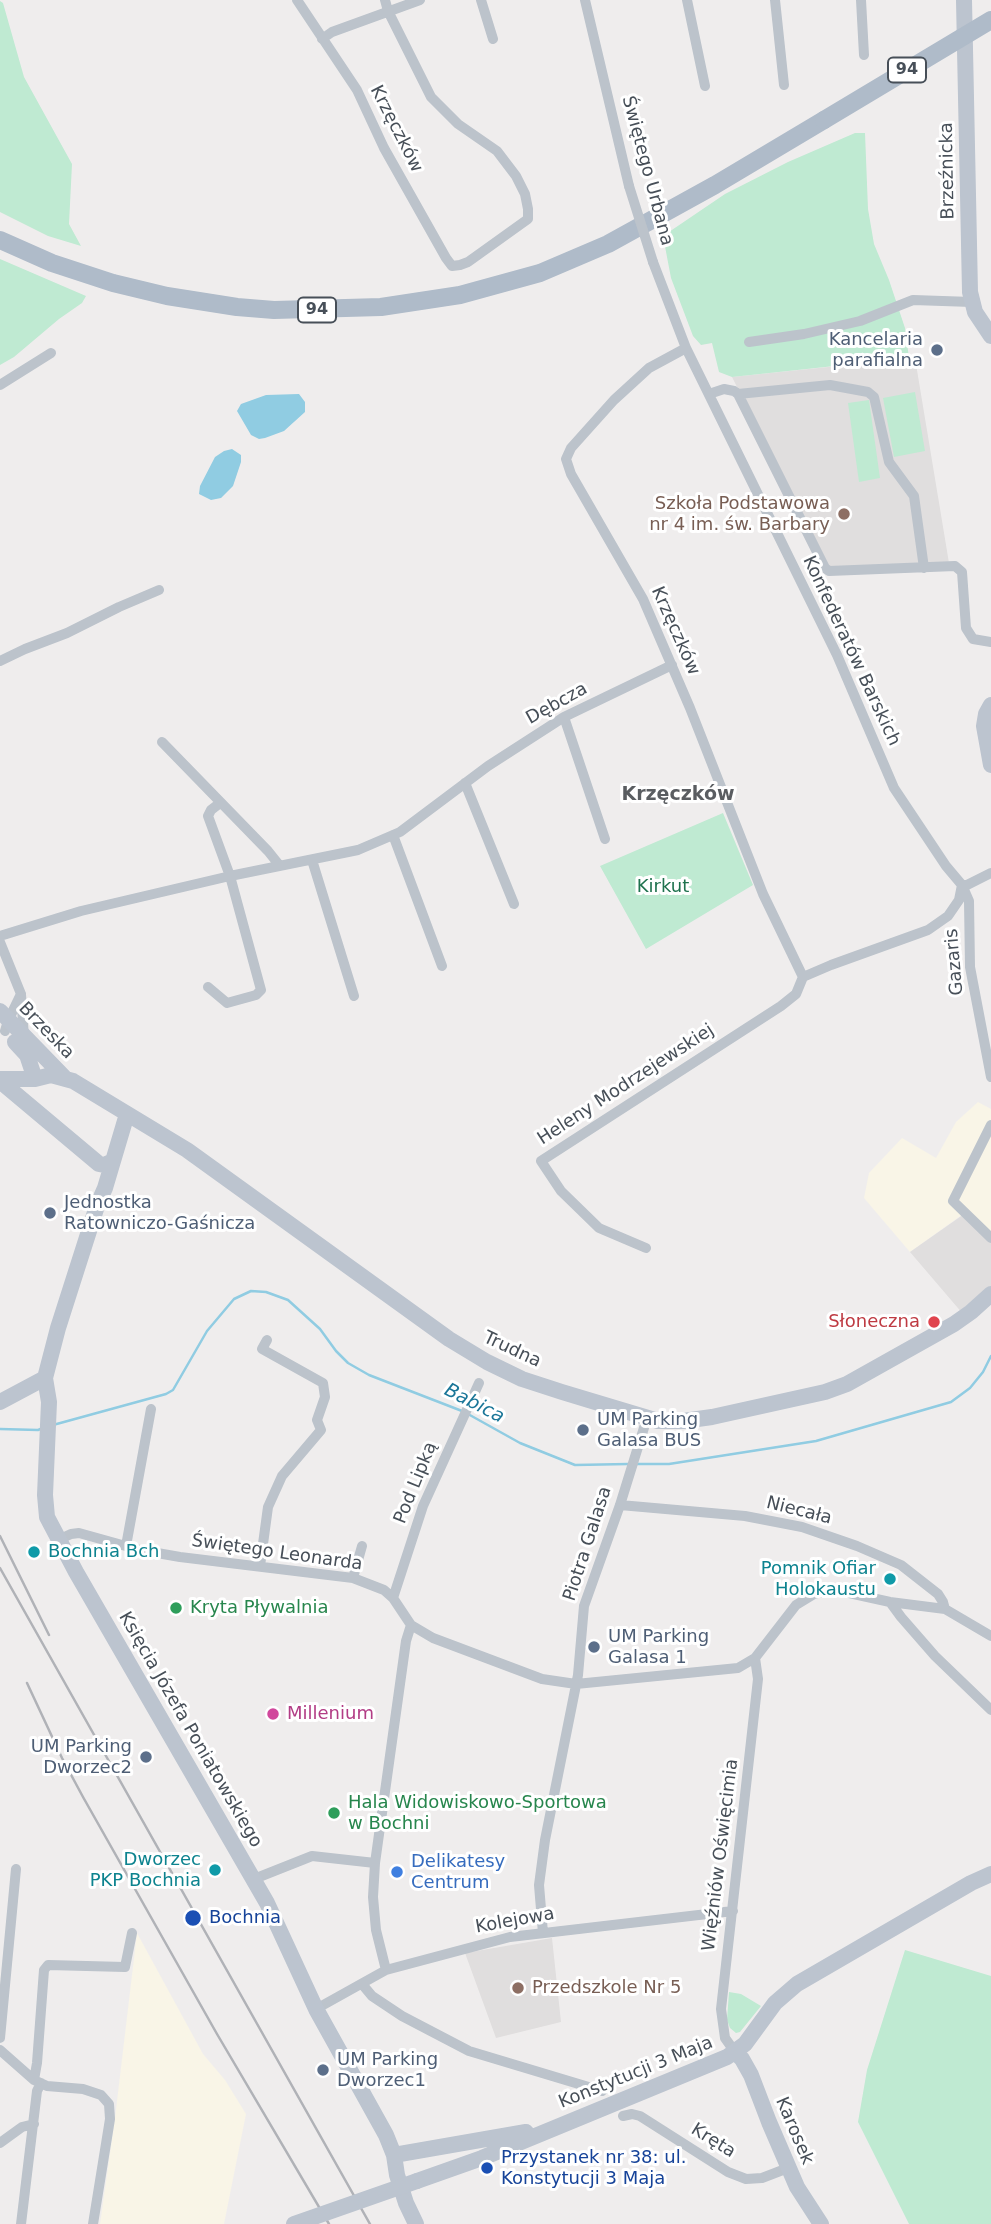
<!DOCTYPE html>
<meta charset="utf-8">
<style>
body{margin:0}
canvas{display:block;background:#efeded}
</style>
<canvas width="991" height="2224"></canvas>
<script>
const c = document.querySelector('canvas').getContext('2d');
c.lineJoin = 'round';
function fillPath(path, color) { c.fillStyle = color; c.fill(path, 'evenodd'); }
const poly = rows => new Path2D(rows.map(r => 'M' + r).join(''));
function stroke(path, color, width, dash) { c.strokeStyle = color; c.lineWidth = width; c.lineCap = dash ? 'butt' : 'round'; c.setLineDash(dash || []); c.stroke(path); }
function write(font, color, halo, rows, align = 'center') {
  c.font = font + ' "DejaVu Sans",sans-serif'; c.lineWidth = 6; c.setLineDash([]); c.textBaseline = 'middle'; c.strokeStyle = halo; c.fillStyle = color; for (const [text, x, y, turn = 0] of rows) {
    c.save(); c.translate(x, y); c.rotate((+turn || 0) * Math.PI / 180); c.textAlign = isNaN(turn) ? turn : align; if (halo) c.strokeText(text, 0, 0); c.fillText(text, 0, 0); c.restore();
  }
}
const commercial = poly([
 [978,1102,991,1109,991,1236,966,1212,910,1252,864,1198,869,1173,902,1138,936,1158,956,1122],
 [137,1933,203,2054,225,2080,246,2114,224,2224,100,2224,115,2118]
]);
const education = poly([
 [915,358,950,569,831,574,732,377],
 [967,1212,991,1236,991,1288,963,1314,910,1252],
 [552,1938,561,2022,496,2038,465,1953]
]);
const green = poly([
 [0,1,3,3,24,77,72,164,69,224,81,246,48,236,0,212],
 [855,133,865,133,868,209,874,244,889,280,905,328,909,358,732,377,719,372,712,343,701,345,693,336,671,278,663,236,725,194,788,162],
 [0,259,86,296,82,303,59,319,14,357,0,365],
 [915,392,925,451,894,457,883,398],
 [869,400,880,478,859,482,848,403],
 [723,813,753,885,646,949,600,866],
 [905,1950,991,1976,991,2224,909,2224,858,2122,867,2070],
 [729,1992,741,1994,761,2006,740,2032,736,2033,730,2028,727,2020]
]);
const water = poly([
 [299,394,305,402,305,412,284,431,265,438,259,439,251,435,237,411,241,404,266,395],
 [232,449,241,455,241,462,233,486,221,498,211,500,199,494,200,486,215,457,224,451]
]);
const stream = poly([
 [468,1414,520,1443,575,1465,628,1464],
 [53,1425,166,1394,173,1390,207,1331,234,1299,251,1291,266,1292,288,1300,320,1329,336,1351,348,1363,369,1375,462,1411],
 [0,1429,38,1430,43,1428],
 [635,1464,669,1464,816,1441,951,1402,970,1388,983,1372,991,1356]
]);
const street = poly([
 [297,0,357,90,384,148,446,258,452,266,460,265,468,262,528,219,528,209,525,194,516,176,497,151,458,124,431,97,388,11,385,0],
 [481,0,493,39],
 [585,0,629,186],
 [687,0,705,86],
 [775,0,784,85],
 [861,0,864,55],
 [322,39,332,32,420,0],
 [653,262,686,348,837,655,894,788,946,866,962,885,969,901,970,967,991,1077],
 [749,342,804,334,860,321,913,300,972,302],
 [686,348,649,368,614,400,571,448,566,459,571,474,643,599,690,708,763,894,803,977],
 [0,385,51,353],
 [709,394,724,389,734,391,738,394,825,568,829,571,955,566,962,572,966,628,973,639,991,642],
 [738,394,830,385,868,392,874,397,889,462,914,496,924,568],
 [0,661,25,649,67,633,119,607,159,590],
 [564,717,605,839],
 [162,742,268,851,280,866],
 [465,783,514,904],
 [393,835,442,966],
 [312,860,354,996],
 [962,885,967,885,991,873],
 [0,936,81,911,230,876,358,850,400,832,488,766,564,717,672,665],
 [0,942,21,994,24,1037],
 [803,977,831,965,928,930,948,916,959,900,962,885],
 [208,987,227,1003,256,995,261,990,230,876,208,816,211,810,220,803],
 [5,1031,8,1021,21,994],
 [991,1125,953,1201,991,1238],
 [646,1248,599,1228,561,1191,541,1161,781,1006,796,994,803,977],
 [620,1505,745,1516,802,1527,857,1546,901,1565,938,1594,943,1602,945,1609],
 [58,1540,71,1534,79,1533,140,1550,180,1557,353,1578,384,1590,393,1598,411,1625,433,1638,542,1679,576,1684,738,1668,755,1658,796,1605,814,1594,827,1591,840,1591,890,1602,945,1609,991,1636],
 [126,1546,151,1409],
 [260,1566,268,1507,282,1476,321,1430,317,1420,325,1397,323,1383,262,1349,267,1340],
 [353,1578,362,1546],
 [393,1598,423,1506,479,1383],
 [890,1602,901,1617,935,1656,991,1710],
 [254,1879,312,1856,375,1863],
 [543,1933,539,1885,545,1840,578,1675,584,1606,620,1505,647,1418],
 [386,1970,376,1930,373,1897,375,1863,406,1641,411,1625],
 [362,1984,372,1996,402,2016,469,2051,602,2091],
 [316,2009,386,1970,510,1937,733,1911],
 [0,2038,16,1869],
 [0,2050,34,2080,47,2086,83,2089,101,2095,109,2104,110,2119,93,2224],
 [735,2052,725,2038,721,2009,758,1679,755,1658],
 [34,2080,37,2063,44,1970,48,1965,125,1967,132,1933],
 [623,2116,632,2114,640,2116,728,2172,746,2179,762,2178,788,2168],
 [0,2143,22,2127,34,2124],
 [21,2224,37,2091,41,2083]
]);
const secondary = poly([
 [964,0,970,292,975,312,991,336],
 [991,705,986,714,984,726,991,765],
 [0,1011,64,1077],
 [15,1042,27,1055,35,1079],
 [0,1079,35,1079,51,1075,73,1081,187,1150,449,1339,487,1362,522,1379,562,1392,658,1421,683,1421,712,1417,825,1392,847,1384,954,1324,971,1312,991,1294],
 [0,1081,99,1164,104,1165,113,1161],
 [127,1114,105,1188,97,1206,58,1328,45,1378,49,1402,45,1495,47,1517,76,1572,267,1903,316,2009,386,2135,394,2155,397,2175,406,2203,416,2224],
 [0,1402,45,1378],
 [735,2052,742,2059,751,2075,769,2122,797,2187,821,2224],
 [394,2155,526,2132],
 [417,2181,482,2158,727,2057,745,2044,775,2003,797,1984,971,1883,991,1874]
]);
const primary = poly([
 [0,240,52,263,113,283,167,296,237,307,274,310,381,307,460,295,540,273,608,244,715,185,824,120]
]);
const rail = poly([
 [0,1536,49,1635],
 [0,1568,370,2224],
 [27,1683,62,1758,83,1797,217,2034,329,2224]
]);
const streetBridge = poly([
 [629,186,653,262]
]);
const secondaryBridge = poly([
 [294,2224,417,2181]
]);
const primaryBridge = poly([
 [824,120,991,20]
]);
const markers = [
 [937,350,7,"#5c6f8a"],
 [844,514,7,"#8d6e63"],
 [50,1213,7,"#5c6f8a"],
 [934,1322,7,"#e0444e"],
 [583,1430,7,"#5c6f8a"],
 [34,1552,7,"#0f9aa8"],
 [890,1579,7,"#0f9aa8"],
 [176,1608,7,"#2e9e5b"],
 [594,1647,7,"#5c6f8a"],
 [273,1714,7,"#d1479c"],
 [146,1757,7,"#5c6f8a"],
 [334,1813,7,"#2e9e5b"],
 [215,1870,7,"#0f9aa8"],
 [397,1872,7,"#3f7fe0"],
 [193,1918,9,"#1a4fb4"],
 [518,1988,7,"#8d6e63"],
 [323,2070,7,"#5c6f8a"],
 [487,2168,7,"#1a4fb4"]
];
const shields = [
 [907,70,38],
 [317,310,38]
];
const shieldNames = [
 ["94",907,70],
 ["94",317,310]
];
const streetNames = [
 ["Krzęczków",396,129,63],
 ["Świętego Urbana",647,171,75],
 ["Brzeźnicka",948,171,-91],
 ["Krzęczków",675,631,66],
 ["Konfederatów Barskich",851,651,65],
 ["Dębcza",557,704,-29],
 ["Gazaris",955,962,-95],
 ["Brzeska",46,1031,46],
 ["Heleny Modrzejewskiej",626,1085,-33],
 ["Trudna",512,1350,25],
 ["Pod Lipką",416,1483,-68],
 ["Niecała",799,1511,14],
 ["Piotra Galasa",588,1544,-72],
 ["Świętego Leonarda",277,1553,8],
 ["Księcia Józefa Poniatowskiego",190,1730,60],
 ["Więźniów Oświęcimia",721,1855,-83],
 ["Kolejowa",515,1921,-10],
 ["Konstytucji 3 Maja",636,2073,-22],
 ["Karosek",794,2131,67],
 ["Kręta",713,2141,32]
];
const serviceNames = [
 ["Kancelaria",923,340,"right"],
 ["parafialna",923,361,"right"],
 ["Jednostka",64,1203],
 ["Ratowniczo-Gaśnicza",64,1224],
 ["UM Parking",597,1420],
 ["Galasa BUS",597,1441],
 ["UM Parking",608,1637],
 ["Galasa 1",608,1658],
 ["UM Parking",132,1747,"right"],
 ["Dworzec2",132,1768,"right"],
 ["UM Parking",337,2060],
 ["Dworzec1",337,2081]
];
const educationNames = [
 ["Szkoła Podstawowa",830,504],
 ["nr 4 im. św. Barbary",830,525],
 ["Przedszkole Nr 5",532,1988,"left"]
];
const parkNames = [
 ["Kirkut",663,887]
];
const healthNames = [
 ["Słoneczna",920,1322]
];
const cultureNames = [
 ["Bochnia Bch",48,1552,"left"],
 ["Pomnik Ofiar",876,1569],
 ["Holokaustu",876,1590],
 ["Dworzec",201,1860],
 ["PKP Bochnia",201,1881]
];
const leisureNames = [
 ["Kryta Pływalnia",190,1608],
 ["Hala Widowiskowo-Sportowa",348,1803],
 ["w Bochni",348,1824]
];
const hotelNames = [
 ["Millenium",287,1714]
];
const shopNames = [
 ["Delikatesy",411,1862],
 ["Centrum",411,1883]
];
const transitNames = [
 ["Bochnia",209,1918],
 ["Przystanek nr 38: ul.",501,2158],
 ["Konstytucji 3 Maja",501,2179]
];
const neighbourhoodNames = [
 ["Krzęczków",678,795]
];
const waterNames = [
 ["Babica",474,1404,27]
];
fillPath(commercial, '#f9f5e7');
fillPath(education, '#e0dede');
fillPath(green, '#bfead2');
fillPath(water, '#90cce2');
stroke(stream, '#90cce2', 2.5);
stroke(street, '#bcc3cb', 10);
stroke(secondary, '#bcc4cf', 16);
stroke(primary, '#afbbc9', 18);
stroke(rail, '#b0b2b7', 2.5);
stroke(streetBridge, '#bcc3cb', 10);
stroke(secondaryBridge, '#bcc4cf', 16);
stroke(primaryBridge, '#afbbc9', 18);
for (const [x, y, r, color] of markers) { const dot = new Path2D(); dot.arc(x, y, r, 0, 2 * Math.PI); c.fillStyle = color; c.fill(dot); stroke(dot, '#fff', 2.5); }
for (const [x, y, w] of shields) { const box = new Path2D(); box.roundRect(x - w / 2, y - 12.5, w, 25, 5); c.fillStyle = '#fff'; c.fill(box); stroke(box, '#474f58', 2); }
write('bold 16px', '#474f58', null, shieldNames);
write('18px', '#474f58', '#fff', streetNames);
write('18px', '#4e5e75', '#fff', serviceNames, 'left');
write('18px', '#785e54', '#fff', educationNames, 'right');
write('18px', '#1f724e', '#fff', parkNames);
write('18px', '#be3a42', '#fff', healthNames, 'right');
write('18px', '#0d838f', '#fff', cultureNames, 'right');
write('18px', '#27864d', '#fff', leisureNames, 'left');
write('18px', '#b23c85', '#fff', hotelNames, 'left');
write('18px', '#366cbe', '#fff', shopNames, 'left');
write('18px', '#164399', '#fff', transitNames, 'left');
write('bold 19px', '#5a5d61', '#fff', neighbourhoodNames);
write('italic 19px', '#1a7698', '#fff', waterNames);
</script>
